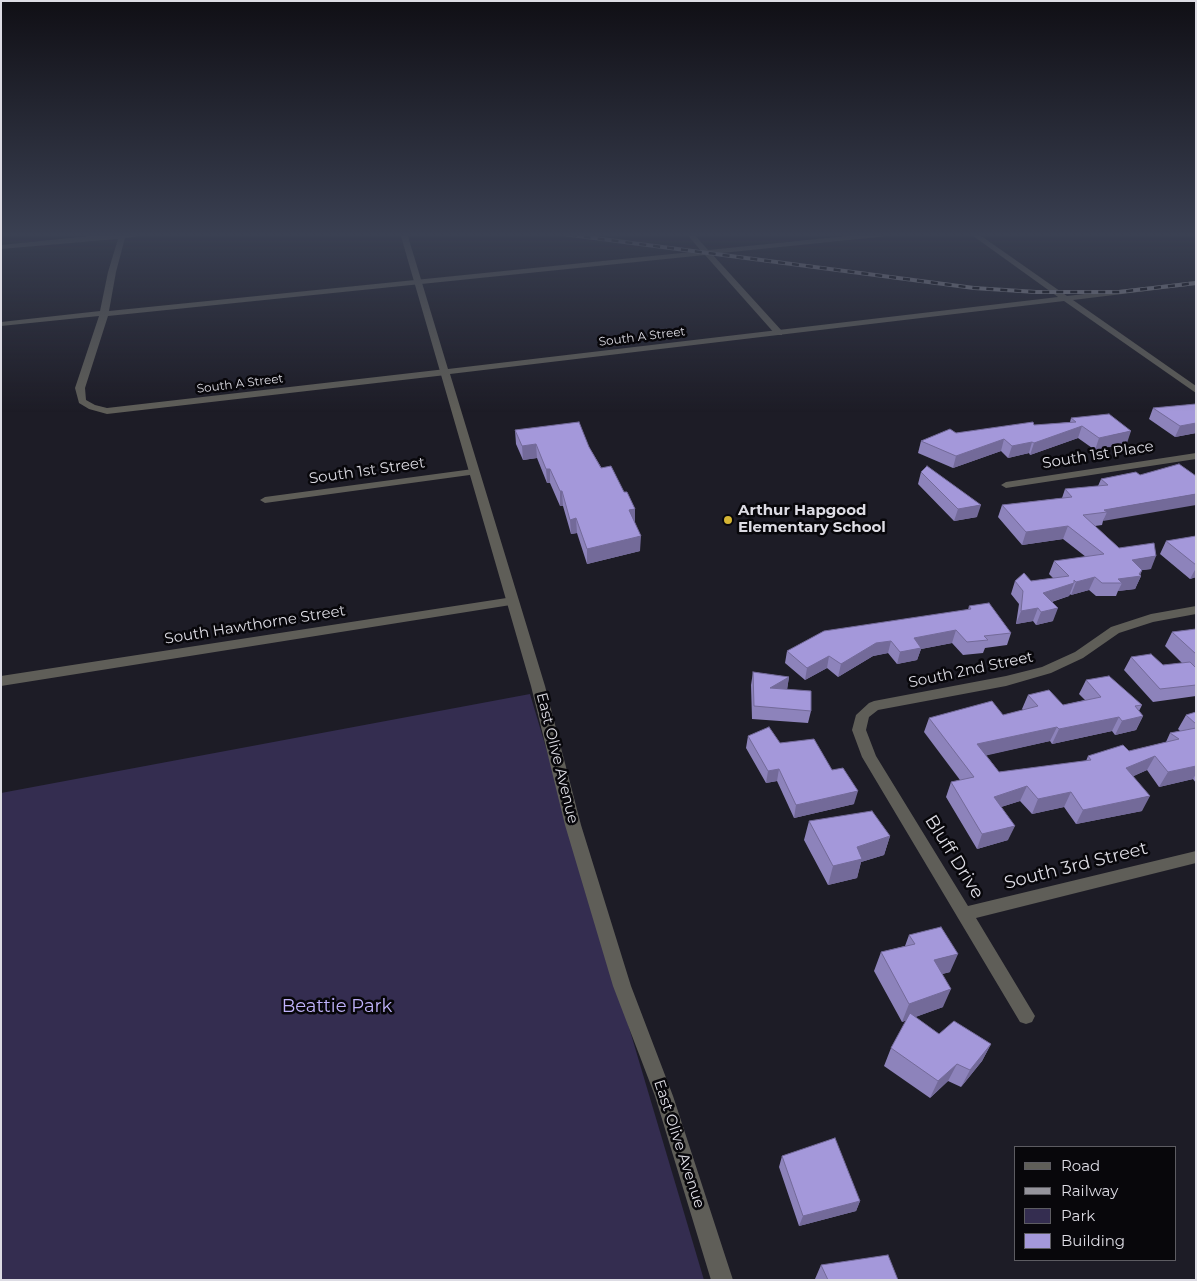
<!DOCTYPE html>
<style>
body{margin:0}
#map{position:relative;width:1197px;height:1281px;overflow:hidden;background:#1d1c26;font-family:Montserrat,sans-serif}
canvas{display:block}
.frame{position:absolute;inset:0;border:2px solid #dddce4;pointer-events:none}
.legend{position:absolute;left:1014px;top:1146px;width:162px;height:115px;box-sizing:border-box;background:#08070b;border:1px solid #5d5c62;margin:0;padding:6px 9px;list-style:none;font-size:15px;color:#dddce4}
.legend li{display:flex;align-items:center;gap:10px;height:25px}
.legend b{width:25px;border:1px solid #5d5c62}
</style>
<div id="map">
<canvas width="1197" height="1281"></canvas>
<div class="frame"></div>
<ul class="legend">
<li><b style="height:6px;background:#5f5e58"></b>Road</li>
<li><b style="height:6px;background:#95949c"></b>Railway</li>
<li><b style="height:14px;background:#342d50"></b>Park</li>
<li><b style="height:14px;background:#a498da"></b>Building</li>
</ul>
</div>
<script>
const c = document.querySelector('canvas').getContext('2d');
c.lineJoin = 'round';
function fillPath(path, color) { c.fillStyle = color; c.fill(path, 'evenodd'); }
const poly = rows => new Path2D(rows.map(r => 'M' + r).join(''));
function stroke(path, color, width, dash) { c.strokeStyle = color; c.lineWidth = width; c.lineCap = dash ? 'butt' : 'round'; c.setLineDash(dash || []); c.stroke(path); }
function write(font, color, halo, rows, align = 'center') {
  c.font = font + ' Montserrat,sans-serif'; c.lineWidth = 5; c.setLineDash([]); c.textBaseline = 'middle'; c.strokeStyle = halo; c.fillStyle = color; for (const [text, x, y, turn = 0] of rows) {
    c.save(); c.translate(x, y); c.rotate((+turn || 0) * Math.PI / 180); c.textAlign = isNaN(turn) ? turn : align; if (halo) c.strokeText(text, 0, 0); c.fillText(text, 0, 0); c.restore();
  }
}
const green = poly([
 [530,694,704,1280,1,1280,1,793]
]);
const minor = poly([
 [119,233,165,233,125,238,116,272,109,311,701,251,686,233,693,233,708,250,876,233,901,233,898,235,712,254,782,331,782,335,776,335,705,255,108,316,85,388,86,400,95,405,107,408,446,369,450,372,446,375,107,414,89,409,79,403,75,388,99,316,1,326,1,322,100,311,108,272,118,239,1,249,1,245,119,233],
 [1196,453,1196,459,1006,488,1001,485,1006,482,1196,453],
 [473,469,478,472,477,474,265,503,260,500,265,497,473,469],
 [513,597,519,601,517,604,1,686,1,676,513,597],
 [1196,606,1196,614,1153,622,1119,633,1083,658,1051,673,1006,686,878,710,869,717,866,730,876,756,968,906,1196,851,1196,863,976,918,1035,1016,1032,1022,1026,1024,1020,1022,862,757,852,730,856,715,869,703,874,701,1006,676,1042,667,1075,652,1111,627,1151,614,1196,606]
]);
const tertiary = poly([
 [400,233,407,233,448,369,1058,297,969,233,977,233,1067,296,1196,281,1196,285,1073,300,1196,386,1196,393,1064,301,450,374,545,686,581,825,631,986,673,1096,733,1280,711,1280,655,1096,613,986,565,825,531,686,400,233]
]);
const rail = poly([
 [556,233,974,288,1036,292,1119,292,1196,283]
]);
const wall = poly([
 [1196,404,1196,433,1175,437,1149,419,1153,408],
 [1071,418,1127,443,1095,450,1078,438,1030,455,1029,453,1008,458,1001,451,953,468,918,453,921,441,956,433,1070,422],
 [515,430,589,447,635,523,640,551,587,564,577,533,571,534,563,506,560,506,550,483,547,483,537,458,523,460,516,444],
 [921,472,977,517,954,521,918,484],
 [1136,472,1103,521,1102,525,1095,526,1119,548,1151,569,1142,570,1140,575,1141,576,1135,589,1118,591,1116,596,1096,596,1089,590,1071,595,1070,594,1069,596,1052,602,1053,621,1036,625,1033,621,1016,624,1019,604,1011,594,1015,581,1031,581,1053,578,1049,574,1054,561,1086,557,1063,539,1022,545,998,517,1002,505,1062,498,1065,489,1098,486,1101,479],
 [1196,536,1196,577,1190,579,1160,554,1166,541],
 [969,606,1011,633,1007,645,985,648,983,653,963,655,952,643,921,649,917,660,897,664,888,653,873,656,838,677,827,668,805,680,785,663,787,651,968,610],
 [1196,629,1196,696,1153,702,1124,670,1131,657,1163,665,1182,663,1165,646,1172,632],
 [753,672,789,677,787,689,811,711,808,723,752,719,751,685],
 [1086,680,1142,705,1139,711,1143,716,1136,730,1115,735,1112,731,1052,744,1050,741,986,755,999,772,1086,761,1088,756,1129,751,1166,742,1170,733,1180,731,1178,729,1186,715,1196,712,1196,783,1193,779,1159,787,1147,770,1133,776,1142,811,1076,824,1064,807,1032,814,1020,801,1001,807,1008,840,977,849,946,797,951,782,960,780,924,732,929,718,1003,715,1023,710,1022,709,1028,695,1063,705,1085,700,1079,694],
 [748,736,780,743,832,770,854,804,794,818,777,781,766,783,746,748],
 [809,821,890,836,884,855,861,862,857,878,828,885,804,840],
 [909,935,950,972,942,974,943,1007,915,1017,939,1034,991,1044,982,1061,961,1087,948,1081,930,1098,884,1066,891,1048,907,1020,902,1022,874,971,881,952,905,946],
 [782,1156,860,1201,856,1211,799,1226,779,1167],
 [821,1265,898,1280,816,1280,815,1279]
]);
const shadedWall = poly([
 [1196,423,1196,433,1175,437,1180,426],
 [1082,426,1078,438,1030,455,1034,443],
 [1131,431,1127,443,1095,450,1099,438],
 [1004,439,1001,451,953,468,956,456],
 [1032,442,1029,453,1008,458,1012,446],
 [536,444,537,458,523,460,522,446],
 [546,469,550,469,550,483,547,483],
 [560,491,562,491,563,506,560,506],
 [1196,494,1196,505,1103,521,1107,512,1104,510],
 [981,505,977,517,954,521,958,509],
 [635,509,635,523,629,510],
 [576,518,577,533,571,534,570,520],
 [1068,526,1063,539,1022,545,1026,532],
 [641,536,640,551,587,564,587,549],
 [1156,556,1151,569,1142,570,1140,576,1141,576,1135,589,1118,591,1122,583,1117,583,1132,560],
 [1196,568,1196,577,1190,579],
 [1095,577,1089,590,1071,595,1076,582],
 [1074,583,1069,596,1038,606,1043,593],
 [1038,608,1033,621,1016,624,1021,611],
 [1058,608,1053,621,1036,625,1041,612],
 [956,630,952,643,921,649,917,660,897,664,900,652,914,638],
 [891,641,888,653,873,656,838,677,841,664,876,643],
 [829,656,827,668,805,680,807,668],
 [789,677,787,690,770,688],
 [1143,716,1136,730,1115,735,1122,721],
 [1119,717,1112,731,1052,744,1059,729],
 [1057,727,1050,741,971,759,977,744],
 [1155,756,1147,770,1119,783,1126,768],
 [1196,766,1196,774,1193,779,1159,787,1168,772],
 [779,769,777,781,766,783,768,771],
 [1027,786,1020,801,988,811,994,797],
 [858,791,854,804,794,818,796,805],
 [1071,792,1064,807,1032,814,1038,799],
 [1150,796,1142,811,1076,824,1083,810],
 [1015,826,1008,840,977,849,982,834],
 [890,836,884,855,861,862,857,878,828,885,833,866,857,847],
 [958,954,950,972,927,978,934,960],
 [951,989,943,1007,902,1022,909,1004],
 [991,1044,982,1061,961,1087,970,1070],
 [957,1064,948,1081,930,1098,938,1081],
 [860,1201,856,1211,799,1226,803,1216]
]);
const building = poly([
 [1196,404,1196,423,1180,426,1153,408,1196,404],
 [1109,414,1131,431,1099,438,1082,426,1034,443,1032,442,1012,446,1004,439,956,456,921,441,950,429,956,433,1033,422,1034,425,1076,422,1071,418,1109,414],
 [579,422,589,447,601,468,611,466,624,492,627,492,635,509,629,510,641,536,587,549,576,518,570,520,562,491,560,491,550,469,546,469,536,444,522,446,515,430,579,422],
 [1179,464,1196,476,1196,494,1104,510,1107,512,1083,515,1119,548,1154,543,1156,556,1132,560,1142,570,1139,574,1141,576,1118,579,1122,583,1102,583,1095,577,1076,582,1074,580,1074,583,1043,593,1058,608,1041,612,1038,608,1021,611,1023,591,1015,581,1024,573,1031,581,1069,576,1054,561,1104,554,1068,526,1026,532,1002,505,1072,497,1065,489,1108,485,1101,479,1136,472,1140,475,1179,464],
 [927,466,981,505,958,509,921,472,927,466],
 [1196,536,1196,565,1166,541,1196,536],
 [989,603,1011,633,984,636,988,640,967,642,956,630,914,638,921,648,900,652,891,641,876,643,841,664,829,656,807,668,787,651,824,631,971,609,969,606,989,603],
 [1196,629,1196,654,1172,632,1196,629],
 [1151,654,1163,665,1190,662,1196,668,1196,685,1160,689,1131,657,1151,654],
 [753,672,789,677,770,688,811,691,811,711,754,706,753,672],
 [1109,676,1142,705,1135,706,1143,716,1122,721,1119,717,1059,729,1057,727,977,744,999,772,1091,760,1088,756,1123,745,1129,751,1179,739,1170,733,1196,728,1196,766,1168,772,1155,756,1126,768,1150,796,1083,810,1071,792,1038,799,1027,786,994,797,1015,826,982,834,951,782,974,777,929,718,992,701,1003,715,1038,706,1028,695,1049,690,1063,705,1101,697,1086,680,1109,676],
 [1196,712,1196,724,1186,715,1196,712],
 [769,727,780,743,814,739,832,770,843,768,858,791,796,805,779,769,768,771,748,736,769,727],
 [872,811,890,836,857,847,862,859,833,866,809,821,872,811],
 [941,927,958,954,934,960,951,989,909,1004,881,952,915,944,909,935,941,927],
 [910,1013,939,1034,954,1021,991,1044,970,1070,957,1064,938,1081,891,1048,910,1013],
 [835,1138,860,1201,803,1216,782,1156,835,1138],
 [888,1255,898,1280,828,1280,821,1265,888,1255]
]);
const markers = [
 [728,520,5,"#d5b534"]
];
const farStreetnames = [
 ["South A Street",642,337,-7],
 ["South A Street",240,384,-7]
];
const streetNames = [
 ["South 1st Place",1098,455,-9],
 ["South 1st Street",367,471,-8],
 ["South Hawthorne Street",255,625,-9],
 ["South 2nd Street",971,670,-12],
 ["East Olive Avenue",557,758,76],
 ["East Olive Avenue",679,1144,72]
];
const poiNames = [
 ["Arthur Hapgood",738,511],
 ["Elementary School",738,528]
];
const nearStreetnames = [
 ["Bluff Drive",954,857,58],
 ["South 3rd Street",1076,866,-14]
];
const nearParknames = [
 ["Beattie Park",337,1007]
];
fillPath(green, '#342d50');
fillPath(minor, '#5f5e58');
fillPath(tertiary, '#5f5e58');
stroke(rail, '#95949c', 4);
stroke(rail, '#08070b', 2.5, [7]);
fillPath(wall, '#8d83bb');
fillPath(shadedWall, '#736a99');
fillPath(building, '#a498da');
stroke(building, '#736a99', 1);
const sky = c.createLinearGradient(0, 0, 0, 412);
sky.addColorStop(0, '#100f15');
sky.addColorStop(0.57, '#3a4052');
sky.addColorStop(1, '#3a405200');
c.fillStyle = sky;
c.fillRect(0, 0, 1197, 412);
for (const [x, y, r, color] of markers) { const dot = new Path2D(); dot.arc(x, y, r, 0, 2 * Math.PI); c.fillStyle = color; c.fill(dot); stroke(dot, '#08070b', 2); }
write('12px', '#dddce4', '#08070b', farStreetnames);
write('15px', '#dddce4', '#08070b', streetNames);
write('bold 15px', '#dddce4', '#08070b', poiNames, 'left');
write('18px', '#dddce4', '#08070b', nearStreetnames);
write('18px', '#c0b3fb', '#08070b', nearParknames);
</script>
